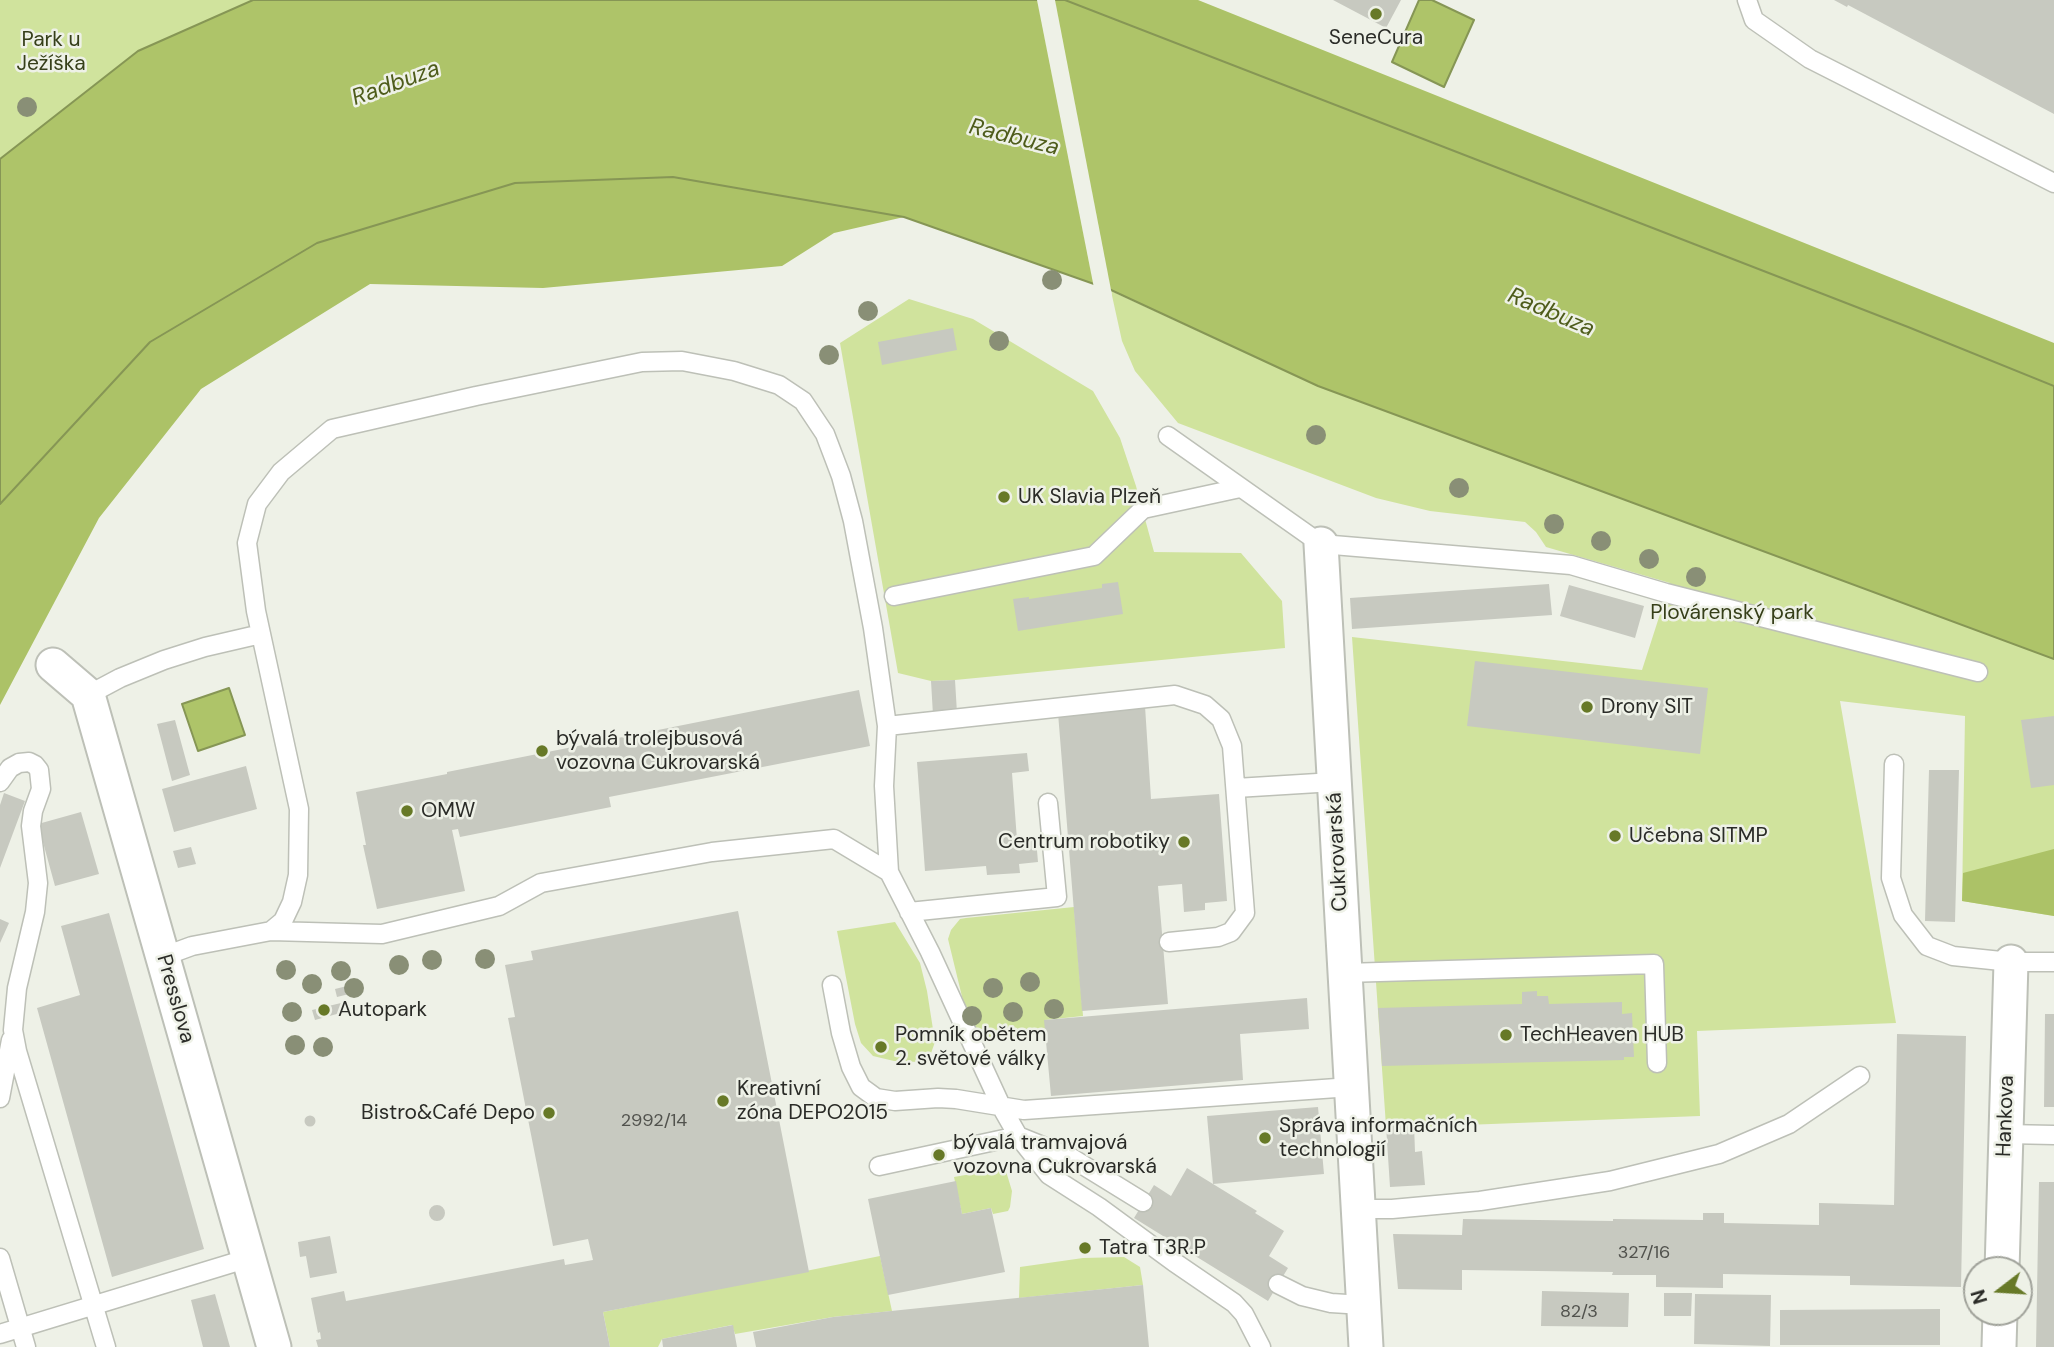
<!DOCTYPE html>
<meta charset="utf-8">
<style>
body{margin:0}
#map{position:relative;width:2054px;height:1347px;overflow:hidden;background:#eef1e7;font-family:"DM Sans",sans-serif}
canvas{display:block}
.north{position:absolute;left:1963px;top:1256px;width:70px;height:70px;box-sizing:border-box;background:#eef1e7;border:2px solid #a0a29a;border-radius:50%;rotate:253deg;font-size:19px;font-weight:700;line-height:28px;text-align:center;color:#2a2b27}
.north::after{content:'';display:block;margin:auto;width:24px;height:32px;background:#677927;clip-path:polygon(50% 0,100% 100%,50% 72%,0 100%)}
</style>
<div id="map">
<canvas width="2054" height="1347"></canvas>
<div class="north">N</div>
</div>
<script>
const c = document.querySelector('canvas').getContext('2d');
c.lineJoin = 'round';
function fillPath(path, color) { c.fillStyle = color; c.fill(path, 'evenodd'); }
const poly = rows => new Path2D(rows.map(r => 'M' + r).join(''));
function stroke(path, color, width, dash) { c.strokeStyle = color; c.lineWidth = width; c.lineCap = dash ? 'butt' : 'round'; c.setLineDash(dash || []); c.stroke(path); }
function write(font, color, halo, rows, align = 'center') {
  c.font = font + ' "DM Sans",sans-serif'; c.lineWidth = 5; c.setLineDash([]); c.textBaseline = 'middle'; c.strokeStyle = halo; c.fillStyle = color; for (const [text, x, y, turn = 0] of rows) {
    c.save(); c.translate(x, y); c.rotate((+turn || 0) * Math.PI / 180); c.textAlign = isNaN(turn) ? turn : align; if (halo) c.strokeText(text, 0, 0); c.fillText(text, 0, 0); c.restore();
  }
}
const green = poly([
 [0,0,253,0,138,51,0,159],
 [1111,291,1318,386,2054,659,2054,916,1962,901,1965,716,1840,701,1896,1023,1697,1031,1700,1116,1413,1127,1413,1124,1386,1126,1352,637,1642,670,1670,583,1546,547,1536,532,1525,522,1430,511,1376,498,1178,423,1135,371,1122,341],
 [909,299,973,319,1093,391,1120,438,1136,486,1154,552,1241,553,1282,601,1285,648,955,680,931,681,898,673,840,343],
 [1074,907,1083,1016,1045,1020,1046,1034,992,1038,983,1038,977,1035,966,1013,948,939,951,930,960,919,966,918],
 [895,922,920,963,927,991,935,1042,930,1056,920,1062,894,1061,873,1056,861,1043,855,1024,837,931],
 [1005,1168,1012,1191,1010,1207,1008,1211,993,1214,991,1208,962,1214,954,1177],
 [880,1256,892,1311,833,1317,735,1334,732,1325,662,1339,658,1347,610,1347,603,1312],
 [1124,1257,1140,1267,1143,1285,1019,1298,1020,1267,1083,1258]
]);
const forest = poly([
 [1065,0,1198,0,2054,343,2054,386,1908,327],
 [673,177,904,217,834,233,782,266,543,288,370,284,201,389,99,518,0,705,0,504,150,342,317,243,515,183],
 [2054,849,2054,916,1962,901,1963,873]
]);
const water = poly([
 [253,0,1065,0,1908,327,2054,386,2054,659,1318,386,1111,290,904,217,673,177,515,183,317,243,150,342,0,504,0,159,138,51,253,0],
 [1419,0,1432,0,1474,20,1444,87,1392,62,1419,0],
 [229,688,245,735,198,751,182,704,229,688]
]);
const pier = poly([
 [1037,0,1055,0,1112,295,1094,288]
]);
const building = poly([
 [1333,0,1401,0,1386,28],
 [1834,0,2054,0,2054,114,1848,5,1847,7],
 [953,328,957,350,882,365,878,342],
 [1118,582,1123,614,1018,631,1013,599,1029,597,1029,599,1102,588,1102,584],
 [1549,584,1552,615,1352,629,1350,598],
 [1569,585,1644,606,1635,638,1560,616],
 [1475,661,1708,688,1700,754,1467,726],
 [955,680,957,713,933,715,931,681],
 [859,690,870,746,609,797,611,807,460,837,458,829,452,830,465,891,377,909,363,845,366,845,356,792,447,774,447,772],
 [1145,706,1151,799,1219,794,1227,901,1205,903,1205,910,1184,912,1182,884,1158,886,1168,1004,1082,1011,1058,713],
 [2054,716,2054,785,2031,788,2021,720],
 [175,720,190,775,172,781,157,724],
 [1027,753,1029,771,1012,773,1017,840,1036,839,1038,862,1019,864,1020,873,987,875,986,866,925,871,917,762],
 [246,766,257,809,174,832,162,789],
 [1929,770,1959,770,1955,922,1925,921],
 [4,793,25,801,0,868,0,805],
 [81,812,99,874,55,886,38,824],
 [191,847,196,864,178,868,173,851],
 [738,911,809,1272,603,1312,610,1347,318,1347,316,1340,321,1339,320,1332,318,1333,311,1298,344,1291,346,1301,564,1259,565,1265,593,1260,588,1239,553,1246,508,1018,515,1017,505,965,533,960,531,951],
 [109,913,204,1249,112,1277,37,1008,80,995,61,926],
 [0,919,9,923,0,943],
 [320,978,322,985,304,990,302,983],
 [359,983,361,991,337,997,335,989],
 [1537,991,1537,996,1548,996,1549,1004,1622,1002,1622,1014,1632,1013,1634,1057,1624,1057,1624,1060,1382,1066,1378,1008,1522,1004,1522,992],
 [1307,998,1309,1029,1240,1034,1243,1080,1051,1096,1044,1020],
 [341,1003,344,1012,315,1020,312,1010],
 [301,1007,301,1015,284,1017,283,1009],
 [2045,1014,2054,1014,2054,1107,2044,1107],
 [1897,1034,1966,1036,1961,1287,1850,1285,1850,1276,1723,1274,1723,1288,1656,1287,1656,1275,1612,1275,1613,1272,1462,1270,1462,1290,1398,1289,1393,1234,1462,1235,1463,1219,1613,1221,1613,1219,1703,1220,1703,1213,1724,1213,1724,1223,1819,1225,1819,1203,1894,1205],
 [304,1040,305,1047,287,1051,285,1044],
 [331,1041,332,1048,315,1052,313,1046],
 [1318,1107,1324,1174,1213,1184,1207,1116],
 '304.5 1121a5.5 5.5 0 1 1 11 0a5.5 5.5 0 1 1-11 0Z',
 [1414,1124,1415,1152,1422,1151,1425,1185,1390,1187,1386,1126],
 [1187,1168,1257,1211,1255,1213,1284,1231,1269,1256,1288,1268,1268,1301,1134,1218,1154,1185,1171,1196],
 [956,1181,962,1214,991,1208,1005,1272,888,1295,868,1199],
 [2039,1182,2054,1182,2054,1347,2036,1347],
 '429 1213a8 8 0 1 1 16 0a8 8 0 1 1-16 0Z',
 [330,1236,337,1273,310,1278,306,1256,300,1257,298,1242],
 [1143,1285,1149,1347,756,1347,753,1332,833,1317],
 [1542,1291,1629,1293,1628,1327,1541,1326],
 [1664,1293,1692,1293,1691,1316,1664,1316],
 [215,1294,230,1347,203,1347,191,1300],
 [1695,1294,1771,1295,1770,1346,1694,1344],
 [1940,1309,1940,1345,1780,1345,1780,1310],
 [733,1325,737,1347,663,1347,662,1339]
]);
const service = poly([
 [1747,0,1754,20,1810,59,2054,183],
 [1168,436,1321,544,1571,565,1666,593,1978,672],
 [894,596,1094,556,1143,509,1240,488],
 [88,695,120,678,164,660,205,647,261,634],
 [887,726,1175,695,1205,705,1221,719,1232,746,1245,913,1231,932,1218,937,1169,942],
 [1894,764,1891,878,1903,915,1927,946,1953,956,2011,962,2054,962],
 [0,782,10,768,19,763,29,762,35,765,39,770,41,789,33,811,31,826,38,883,35,912,17,988,13,1030,17,1051,106,1347],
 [1236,788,1334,782],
 [909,912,1057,897,1048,803],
 [271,931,283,921,292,902,298,875,299,809,256,611,247,543,257,504,281,472,332,429,476,396,642,362,682,361,734,371,779,385,803,401,825,434,841,476,853,521,873,628,887,726,884,786,889,872],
 [162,957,192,946,271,931,382,934,499,906,541,883,712,852,834,839,889,872,930,952,1002,1108,1018,1136,1049,1175,1099,1207,1174,1262,1234,1303,1244,1314,1261,1347],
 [1345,973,1654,964,1657,1063],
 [832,985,841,1033,851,1067,861,1087,876,1098,895,1101,938,1098,956,1099,1024,1110,1351,1087],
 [0,1098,11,1040],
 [2006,1134,2054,1135],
 [879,1166,1018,1136,1070,1157,1143,1202],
 [1358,1209,1392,1209,1480,1201,1610,1181,1719,1154,1789,1124,1860,1076],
 [0,1258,26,1347],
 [1278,1284,1302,1296,1331,1303,1363,1305],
 [0,1334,249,1258]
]);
const minor = poly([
 [1321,544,1366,1347],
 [53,665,88,695,274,1347],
 [2002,1270,2011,962],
 [1999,1347,2000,1312]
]);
const trees = [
 [27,107],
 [1052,280],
 [868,311],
 [999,341],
 [829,355],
 [1316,435],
 [1459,488],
 [1554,524],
 [1601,541],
 [1649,559],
 [1696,577],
 [485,959],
 [432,960],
 [399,965],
 [286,970],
 [341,971],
 [1030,982],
 [312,984],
 [354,988],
 [993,988],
 [1054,1009],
 [292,1012],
 [1013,1012],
 [972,1016],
 [295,1045],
 [323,1047]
];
const markers = [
 [1376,14,7,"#677927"],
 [1004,497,7,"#677927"],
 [1587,707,7,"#677927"],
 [542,751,7,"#677927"],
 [407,811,7,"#677927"],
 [1615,836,7,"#677927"],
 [1184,842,7,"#677927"],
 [324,1010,7,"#677927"],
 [1506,1035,7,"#677927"],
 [881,1047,7,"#677927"],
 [723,1101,7,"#677927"],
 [549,1113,7,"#677927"],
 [1265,1138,7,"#677927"],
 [939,1155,7,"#677927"],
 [1085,1248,7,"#677927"]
];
const numberNames = [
 ["2992/14",654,1121],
 ["327/16",1644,1253],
 ["82/3",1579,1312]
];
const poiNames = [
 ["SeneCura",1376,38,"center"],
 ["UK Slavia Plzeň",1018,497],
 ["Drony SIT",1601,707],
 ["bývalá trolejbusová",556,739],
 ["vozovna Cukrovarská",556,763],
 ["OMW",421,811],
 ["Učebna SITMP",1629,836],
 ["Centrum robotiky",1170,842,"right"],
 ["Autopark",338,1010],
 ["Pomník obětem",895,1035],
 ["2. světové války",895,1059],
 ["TechHeaven HUB",1520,1035],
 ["Kreativní",737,1089],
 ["zóna DEPO2015",737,1113],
 ["Bistro&Café Depo",535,1113,"right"],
 ["Správa informačních",1279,1126],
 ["technologií",1279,1150],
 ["bývalá tramvajová",953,1143],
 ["vozovna Cukrovarská",953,1167],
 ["Tatra T3R.P",1099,1248]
];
const parkNames = [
 ["Park u",51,40],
 ["Ježíška",51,64],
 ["Plovárenský park",1732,613]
];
const streetNames = [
 ["Cukrovarská",1338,852,-93],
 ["Presslova",175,999,74],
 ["Hankova",2006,1116,-88]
];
const waterNames = [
 ["Radbuza",396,84,-20],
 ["Radbuza",1014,138,14],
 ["Radbuza",1551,313,23]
];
fillPath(green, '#d0e39d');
fillPath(forest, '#acc267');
fillPath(water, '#aec469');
stroke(water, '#869655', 2);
fillPath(pier, '#eef1e7');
fillPath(building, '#c7c9c0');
stroke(service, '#bdc0b7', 21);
stroke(minor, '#bdc0b7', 37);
stroke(service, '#fff', 18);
stroke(minor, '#fff', 33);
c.fillStyle = '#898f76';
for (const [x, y] of trees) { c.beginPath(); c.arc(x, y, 10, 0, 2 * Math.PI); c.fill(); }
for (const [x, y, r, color] of markers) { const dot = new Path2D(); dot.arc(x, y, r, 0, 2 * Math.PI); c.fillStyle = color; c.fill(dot); stroke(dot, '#eef1e7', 2.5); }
write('18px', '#51524d', null, numberNames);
write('21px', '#2a2b27', '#eef1e7', poiNames, 'left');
write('21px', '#363f19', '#eef1e7', parkNames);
write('21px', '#2a2b27', '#eef1e7', streetNames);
write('italic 23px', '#4e5c1b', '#eef1e7', waterNames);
</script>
